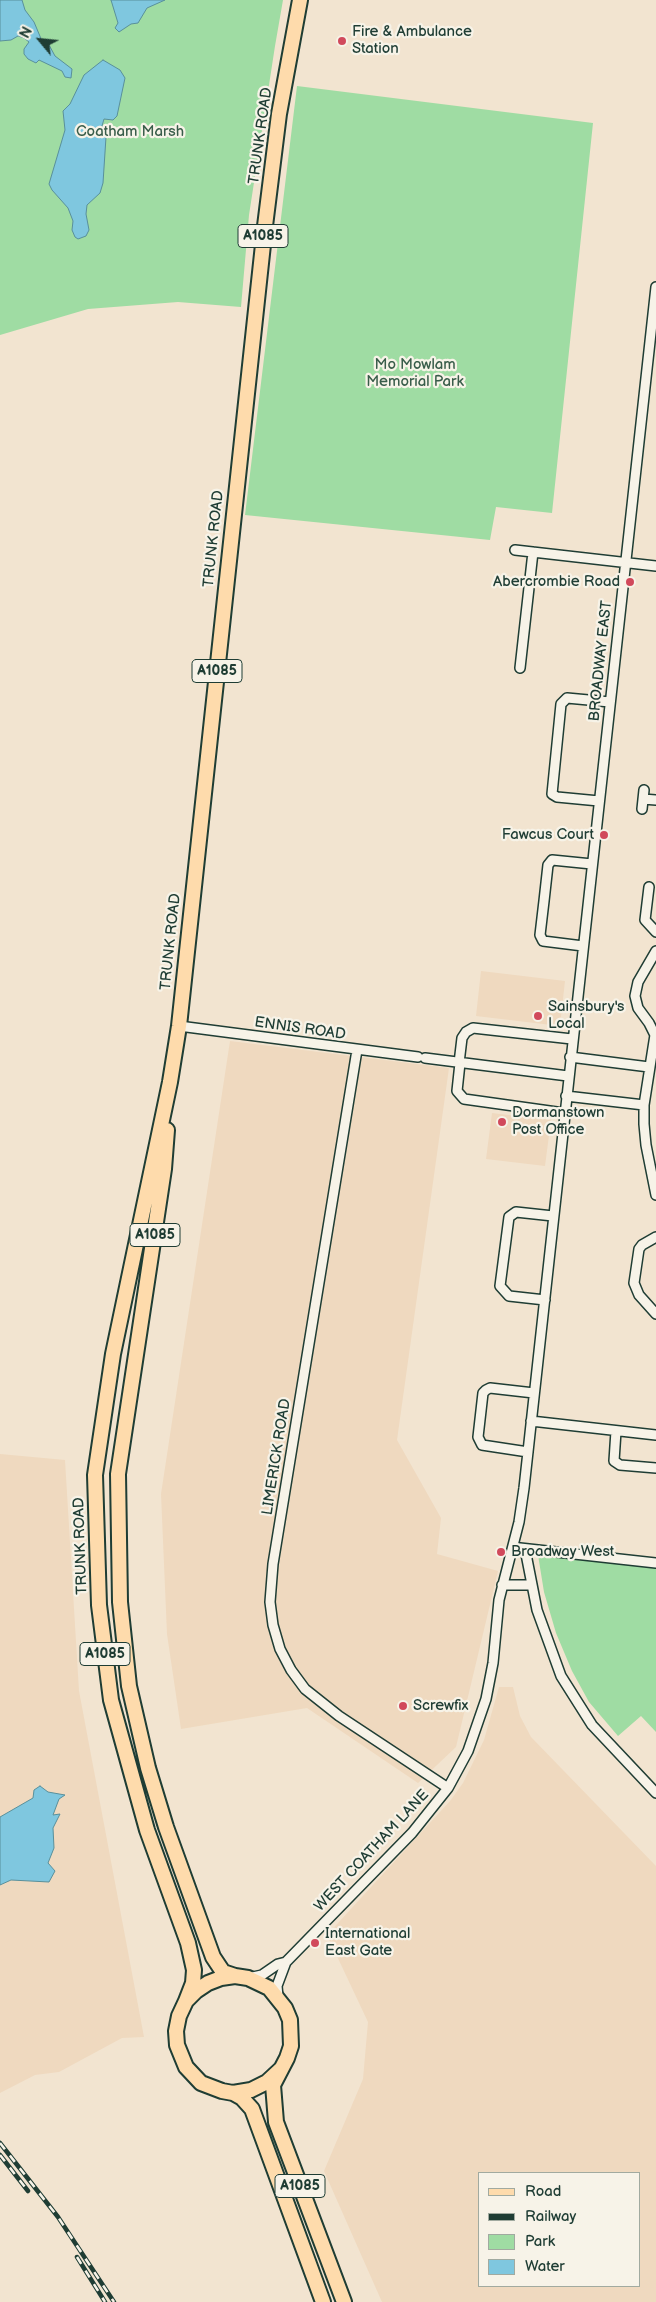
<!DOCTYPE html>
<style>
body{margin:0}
#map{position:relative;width:656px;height:2302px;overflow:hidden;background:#f2e4d0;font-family:"Balsamiq Sans",sans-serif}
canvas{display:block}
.legend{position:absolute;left:478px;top:2172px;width:162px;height:115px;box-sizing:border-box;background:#f7f3e8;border:1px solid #a1aaa0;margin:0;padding:6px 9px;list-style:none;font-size:15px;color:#1f3d34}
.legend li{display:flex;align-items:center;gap:10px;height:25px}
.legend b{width:25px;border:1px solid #a1aaa0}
.north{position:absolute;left:15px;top:15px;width:50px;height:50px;-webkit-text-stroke:4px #f7f3e8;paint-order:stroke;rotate:298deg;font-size:14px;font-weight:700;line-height:20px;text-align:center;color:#1f3d34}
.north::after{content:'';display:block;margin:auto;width:18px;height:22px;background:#1f3d34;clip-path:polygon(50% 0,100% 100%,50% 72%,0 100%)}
</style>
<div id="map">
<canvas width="656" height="2302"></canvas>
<ul class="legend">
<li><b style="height:6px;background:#fedbac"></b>Road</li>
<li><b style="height:6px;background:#1f3d34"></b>Railway</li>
<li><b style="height:14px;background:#9fdca3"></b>Park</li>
<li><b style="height:14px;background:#7fc7df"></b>Water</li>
</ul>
<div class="north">N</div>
</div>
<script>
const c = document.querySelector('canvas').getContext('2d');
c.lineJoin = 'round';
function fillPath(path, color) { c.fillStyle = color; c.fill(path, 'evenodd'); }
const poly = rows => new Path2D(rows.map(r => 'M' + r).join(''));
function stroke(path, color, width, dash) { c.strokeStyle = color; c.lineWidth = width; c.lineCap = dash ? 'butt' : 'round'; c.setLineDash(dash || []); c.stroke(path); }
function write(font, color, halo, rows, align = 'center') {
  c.font = font + ' "Balsamiq Sans",sans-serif'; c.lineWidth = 4.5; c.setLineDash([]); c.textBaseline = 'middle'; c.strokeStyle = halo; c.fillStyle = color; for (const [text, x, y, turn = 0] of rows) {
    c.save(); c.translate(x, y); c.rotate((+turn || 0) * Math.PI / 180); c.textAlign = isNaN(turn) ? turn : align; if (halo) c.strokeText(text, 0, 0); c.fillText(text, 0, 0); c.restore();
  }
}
const built = poly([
 [481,971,565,981,560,1026,476,1016],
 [230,1041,449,1068,397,1440,441,1518,437,1554,498,1571,456,1747,418,1783,307,1708,181,1729,167,1634,161,1494],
 [492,1113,551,1120,545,1166,486,1159],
 [0,1454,65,1460,79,1691,144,2037,122,2038,59,2072,35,2075,0,2093],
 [499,1687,513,1687,520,1716,531,1737,656,1866,656,2302,382,2302,324,2171,363,2079,368,2022,327,1935,450,1801,463,1783,484,1740],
 [480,2173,640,2173,640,2286,480,2286]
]);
const green = poly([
 [0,0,283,0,275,46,249,215,241,307,178,302,88,309,0,335],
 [297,86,593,123,552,513,496,507,490,540,245,515],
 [538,1555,656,1568,656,1732,641,1716,618,1736,589,1702,572,1671,556,1633,544,1592]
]);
const water = poly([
 [0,0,22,0,25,10,34,22,42,41,48,43,55,56,72,69,71,78,65,77,62,71,39,60,36,63,28,59,24,54,24,49,29,42,24,38,18,36,11,40,0,41,0,0],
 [111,0,165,0,147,8,138,23,131,24,119,32,115,28,118,23,111,0],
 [103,60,120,70,125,78,117,116,113,120,104,119,102,126,106,137,103,183,100,193,87,205,86,214,89,230,86,236,78,239,75,237,72,230,73,221,68,208,52,190,49,184,65,130,63,111,70,104,84,75,103,60],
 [40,1786,48,1792,65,1795,59,1799,53,1815,60,1814,53,1828,54,1848,48,1863,55,1871,49,1882,11,1880,0,1885,0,1817,33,1798,34,1790,40,1786]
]);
const street = poly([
 [515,550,656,566],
 [520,668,533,552],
 [643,799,656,800],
 [599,801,557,797,552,794,561,704,567,698,610,702],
 [642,809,644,790],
 [649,887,645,920,656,932],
 [583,946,543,941,540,935,544,901,548,865,552,860,592,864],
 [656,951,638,982,635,996,638,1008,649,1023,655,1035,644,1105,644,1124,646,1145,656,1195],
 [179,1026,418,1057],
 [357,1050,273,1564,270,1602,273,1625,280,1649,291,1670,305,1689,339,1716,448,1788],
 [570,1057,649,1067],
 [425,1058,568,1076],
 [459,1063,462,1038,466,1032,473,1028,572,1039],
 [460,1063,457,1091,464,1099,564,1113],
 [566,1096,644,1105],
 [656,1237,642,1245,639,1249,634,1283,639,1295,656,1314],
 [545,1300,509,1296,500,1286,509,1217,516,1212,553,1216],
 [531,1421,656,1435],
 [616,1431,614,1461,620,1465,656,1468],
 [528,1452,482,1445,478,1437,483,1393,486,1390,490,1388,534,1393],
 [520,1548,656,1563],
 [525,1549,537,1610,561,1676,592,1725,656,1793],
 [502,1585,530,1585],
 [248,1978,262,1975,278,1964,286,1962],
 [278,1997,277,1986,286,1962,412,1833,448,1788,468,1751,486,1699,493,1663,499,1600,519,1522,524,1488,656,287]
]);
const primary = poly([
 [167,1130,164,1169,118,1474,120,1602,129,1686,148,1768,166,1827,213,1957,223,1972,235,1976],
 [186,2001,193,1983,194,1970,188,1943,147,1830,111,1700,99,1605,95,1475,113,1354,170,1082,179,1026,265,226,279,114,300,0],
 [281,2069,267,2082,251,2090,233,2093,222,2091,201,2083,186,2067,177,2045,176,2031,179,2016,186,2001,196,1991,208,1983,221,1978,235,1976,248,1978,269,1988,285,2008,290,2020,291,2046,287,2058,273,2085,276,2122,344,2302],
 [233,2093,242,2098,252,2109,323,2302]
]);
const rail = poly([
 [0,2143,58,2217,114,2302],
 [0,2155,28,2191],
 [77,2257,105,2302]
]);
const markers = [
 [342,41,5,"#d1495b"],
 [630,582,5,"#d1495b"],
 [604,835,5,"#d1495b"],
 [538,1016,5,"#d1495b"],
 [502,1122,5,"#d1495b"],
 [501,1552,5,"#d1495b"],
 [403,1706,5,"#d1495b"],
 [315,1943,5,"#d1495b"]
];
const shields = [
 [263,236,50],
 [217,671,50],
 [155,1235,50],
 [105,1654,50],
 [300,2186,50]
];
const shieldNames = [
 ["A1085",263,236],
 ["A1085",217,671],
 ["A1085",155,1235],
 ["A1085",105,1654],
 ["A1085",300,2186]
];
const poiNames = [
 ["Fire & Ambulance",352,32],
 ["Station",352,49],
 ["Abercrombie Road",620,582,"right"],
 ["Fawcus Court",594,835,"right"],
 ["Sainsbury's",548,1007],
 ["Local",548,1024],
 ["Dormanstown",512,1113],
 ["Post Office",512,1130],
 ["Broadway West",511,1552],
 ["Screwfix",413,1706],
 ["International",325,1934],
 ["East Gate",325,1951]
];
const parkNames = [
 ["Coatham Marsh",130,132],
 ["Mo Mowlam",415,365],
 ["Memorial Park",415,382]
];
const streetNames = [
 ["TRUNK ROAD",261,136,-82],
 ["TRUNK ROAD",214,539,-84],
 ["BROADWAY EAST",601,661,-84],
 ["TRUNK ROAD",171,942,-84],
 ["ENNIS ROAD",300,1029,8],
 ["LIMERICK ROAD",277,1457,-81],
 ["TRUNK ROAD",81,1546,-92],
 ["WEST COATHAM LANE",372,1851,-47]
];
fillPath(built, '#efd9bf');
fillPath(green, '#9fdca3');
fillPath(water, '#7fc7df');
stroke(water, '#59909b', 1);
stroke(street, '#1f3d34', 12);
stroke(primary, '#1f3d34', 18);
stroke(street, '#f7f3e8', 9);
stroke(primary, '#fedbac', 14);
stroke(rail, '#1f3d34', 4.5);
stroke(rail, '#f7f3e8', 2.5, [8]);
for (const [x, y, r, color] of markers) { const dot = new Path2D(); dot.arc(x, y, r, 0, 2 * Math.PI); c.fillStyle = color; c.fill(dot); stroke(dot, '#f7f3e8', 2); }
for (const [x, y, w] of shields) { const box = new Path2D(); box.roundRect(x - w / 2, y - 11.5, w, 23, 4); c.fillStyle = '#f7f3e8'; c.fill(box); stroke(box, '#1f3d34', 1); }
write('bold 14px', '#1f3d34', null, shieldNames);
write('15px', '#1f3d34', '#f7f3e8', poiNames, 'left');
write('15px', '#395d4a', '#f7f3e8', parkNames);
write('15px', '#1f3d34', '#f7f3e8', streetNames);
</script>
